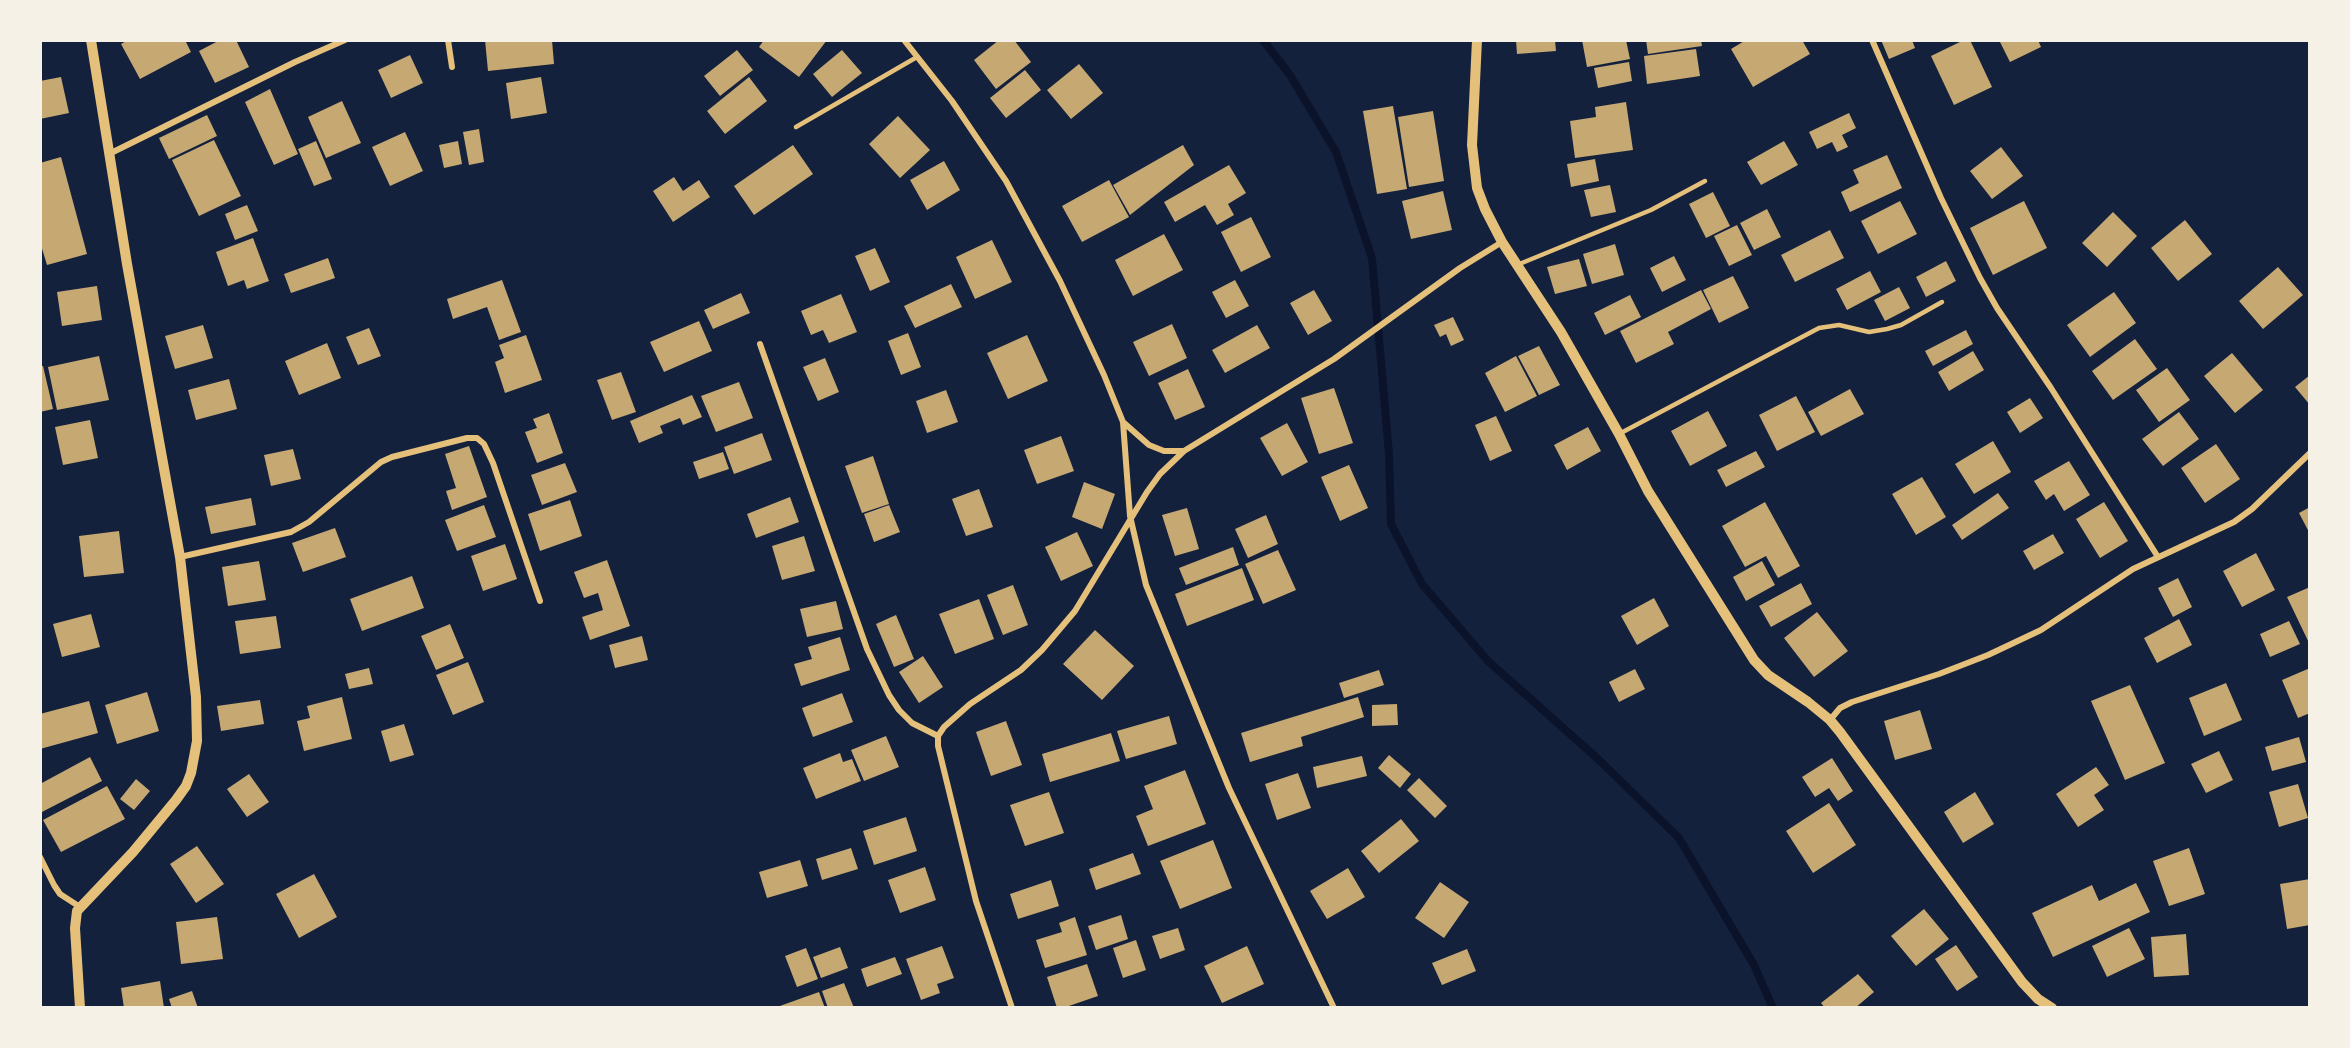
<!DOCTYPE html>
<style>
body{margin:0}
#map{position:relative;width:2350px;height:1048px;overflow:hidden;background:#14213d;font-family:"PT Sans Narrow",sans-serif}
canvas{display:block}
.frame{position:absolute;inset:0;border:42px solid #f6f1e7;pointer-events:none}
</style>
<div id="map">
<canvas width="2350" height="1048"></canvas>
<div class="frame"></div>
</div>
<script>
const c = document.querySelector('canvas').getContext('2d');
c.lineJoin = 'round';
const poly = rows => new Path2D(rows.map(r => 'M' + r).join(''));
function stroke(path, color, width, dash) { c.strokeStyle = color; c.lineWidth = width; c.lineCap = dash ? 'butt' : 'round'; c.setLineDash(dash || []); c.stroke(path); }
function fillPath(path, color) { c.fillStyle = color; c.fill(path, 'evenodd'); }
const stream = poly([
 [1263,40,1290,75,1336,152,1372,258,1389,454,1391,524,1422,584,1488,661,1598,759,1679,838,1754,965,1773,1008]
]);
const building = poly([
 [128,40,185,40,191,52,140,79,121,44],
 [220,40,236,40,249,67,215,83,199,51],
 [485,40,552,40,554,64,488,71],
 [764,40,827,40,799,77,759,47],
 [999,40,1014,40,1031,62,996,89,974,60],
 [1516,40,1555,40,1556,51,1517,54],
 [1582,40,1626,40,1630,59,1587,67],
 [1646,40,1701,40,1702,46,1648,54],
 [1746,40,1802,40,1810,54,1753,87,1731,49],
 [1881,40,1912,40,1915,48,1889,59],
 [1964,40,1970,40,1992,87,1954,105,1931,56],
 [1999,40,2038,40,2041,47,2010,62],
 [1696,49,1700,76,1647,84,1644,56],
 [737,50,753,70,720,96,704,76],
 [842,50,862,73,832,97,813,74],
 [410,55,423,83,391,98,378,70],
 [1629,62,1632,81,1598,88,1594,68],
 [1079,64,1103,93,1071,119,1047,90],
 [1025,70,1041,90,1006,118,990,98],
 [61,77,69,113,40,119,40,81],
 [541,77,547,113,511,119,506,83],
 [749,77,767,101,725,134,707,111],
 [270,89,298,154,274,165,245,102],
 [342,101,361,143,326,158,308,117],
 [1626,102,1633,150,1575,158,1570,121,1596,117,1595,107],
 [1393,106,1407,189,1377,194,1363,111],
 [1433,111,1444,181,1409,187,1398,117],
 [1849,113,1856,128,1842,135,1848,147,1837,152,1832,142,1817,149,1809,132],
 [207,115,217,136,169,159,159,138],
 [898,116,930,150,900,178,869,144],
 [479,129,484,162,469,165,463,132],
 [405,132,423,171,390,186,372,147],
 [214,140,241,196,199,216,172,160],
 [316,141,332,179,314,186,298,149],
 [458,141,462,164,444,168,439,145],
 [1784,141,1798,165,1761,185,1747,162],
 [793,145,813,174,754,215,734,186],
 [1183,145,1194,165,1130,215,1113,185],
 [2001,147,2023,176,1992,199,1970,171],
 [1887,155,1902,188,1850,212,1841,192,1859,183,1853,170],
 [61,157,87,254,47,265,40,242,40,163],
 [1595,159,1599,181,1571,187,1567,164],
 [944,161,960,190,927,210,910,180],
 [1229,165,1246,193,1228,204,1234,215,1217,225,1205,205,1175,222,1164,202],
 [674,177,683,191,699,180,710,197,673,222,653,191],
 [1109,180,1129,217,1082,242,1062,206],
 [1610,185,1616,212,1591,217,1584,190],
 [1443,191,1452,230,1411,239,1402,201],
 [1713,192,1730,226,1706,238,1689,204],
 [1900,201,1917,234,1878,254,1861,221],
 [2024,201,2047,248,1993,275,1970,228],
 [247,205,258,231,235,240,225,214],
 [1767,209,1781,237,1754,250,1740,223],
 [2113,212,2137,236,2107,267,2082,243],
 [1251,217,1271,257,1241,272,1221,232],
 [2185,220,2212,254,2178,281,2151,248],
 [1737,225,1752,255,1729,266,1714,236],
 [1830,230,1844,258,1795,282,1781,255],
 [1164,234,1183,270,1133,296,1115,260],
 [253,238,269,281,247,289,244,280,228,286,216,252],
 [992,240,1012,282,975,299,956,257],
 [1615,244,1624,275,1592,284,1583,254],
 [875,248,890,282,870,291,855,256],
 [1674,256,1686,280,1662,292,1650,268],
 [328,258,335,278,291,293,284,274],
 [1579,259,1587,286,1555,294,1547,267],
 [1946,261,1956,281,1926,297,1916,277],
 [2278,267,2303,295,2263,329,2239,301],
 [1870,271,1881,292,1847,310,1836,289],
 [1733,276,1749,308,1719,323,1703,290],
 [502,280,521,332,499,340,487,307,453,319,447,299],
 [1235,280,1249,306,1226,318,1212,292],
 [951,284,962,307,915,328,904,306],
 [97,286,102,320,62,326,57,292],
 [1899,287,1910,308,1885,321,1874,300],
 [1314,290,1332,321,1308,335,1290,303],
 [1701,290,1711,309,1668,332,1674,344,1636,363,1620,331],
 [2114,292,2136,323,2090,357,2067,325],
 [741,293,750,313,713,329,704,310],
 [841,294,857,332,829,343,823,330,811,335,801,311],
 [1630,295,1641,317,1605,335,1594,313],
 [1453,317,1464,340,1451,346,1446,334,1440,337,1434,325],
 [699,321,712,351,664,372,650,342],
 [1172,324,1187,358,1149,376,1133,342],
 [203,325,213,358,175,369,165,336],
 [1257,325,1270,348,1225,373,1212,350],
 [369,328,381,356,358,365,346,337],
 [1966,330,1973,344,1933,366,1925,351],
 [908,333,921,367,901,375,888,341],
 [526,335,542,380,505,393,495,362,504,358,499,345],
 [1027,335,1048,381,1008,399,987,353],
 [2135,339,2157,369,2113,400,2092,371],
 [327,343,341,378,299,395,285,361],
 [1539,346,1560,385,1539,395,1518,356],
 [1973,351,1984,370,1949,391,1938,372],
 [2232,353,2263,390,2235,413,2204,376],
 [99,356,109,400,57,410,48,367],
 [1516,356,1537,396,1505,412,1485,373],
 [825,358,839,392,818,401,803,367],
 [40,366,43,366,53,409,40,412],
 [2167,368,2190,400,2159,422,2136,390],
 [1188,369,1205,407,1175,420,1158,383],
 [621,372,636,412,612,420,597,380],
 [2310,375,2310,405,2295,387],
 [229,379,237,409,196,420,188,390],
 [739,382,753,418,716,432,701,396],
 [1334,388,1353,443,1319,454,1301,398],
 [1850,389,1864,414,1821,436,1808,412],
 [946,390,958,422,927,433,916,401],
 [692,395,702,417,683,425,680,418,660,426,663,433,639,443,630,421],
 [1796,396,1815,432,1777,451,1759,415],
 [2030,398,2043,418,2020,433,2007,412],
 [1708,411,1727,446,1690,466,1671,431],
 [2179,412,2199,439,2163,466,2142,439],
 [549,413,563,453,537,463,525,432,537,428,533,419],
 [1496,416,1512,451,1490,461,1475,425],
 [90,420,98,458,63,465,55,427],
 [1287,423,1308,462,1282,476,1260,438],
 [1588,427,1601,451,1567,470,1554,445],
 [762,433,772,460,734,474,724,447],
 [1061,436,1074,471,1037,484,1024,450],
 [1993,441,2011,472,1974,494,1955,464],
 [2216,444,2240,479,2205,503,2181,468],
 [469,446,487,497,452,510,446,491,456,488,445,454],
 [293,449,301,479,271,486,264,455],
 [1756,451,1765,467,1726,487,1717,470],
 [723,452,729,469,699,479,693,462],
 [873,456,889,504,862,513,845,466],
 [2069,461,2090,495,2064,511,2054,494,2046,500,2034,481],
 [565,463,577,492,542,505,531,475],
 [1349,465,1368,508,1340,521,1321,477],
 [1922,477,1946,517,1916,535,1892,494],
 [1084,482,1115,494,1102,529,1072,517],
 [979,489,993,527,966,536,952,499],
 [1998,493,2009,508,1962,540,1952,525],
 [790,497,799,522,756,538,747,514],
 [251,498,256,525,211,534,205,507],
 [570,500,582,536,540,551,528,514],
 [1765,502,1800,566,1778,578,1766,556,1745,567,1722,526],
 [2104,502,2128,541,2100,558,2076,519],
 [484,505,496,537,457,551,445,520],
 [889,505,900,532,874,542,864,514],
 [2310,507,2310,534,2299,513],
 [1187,508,1199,549,1175,556,1162,515],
 [1266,515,1278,544,1248,558,1235,529],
 [335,528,346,557,303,572,292,543],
 [119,531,124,573,84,577,79,536],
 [1077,532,1093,566,1061,581,1045,547],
 [2053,534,2064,553,2034,570,2023,551],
 [804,536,815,571,782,580,772,546],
 [505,544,517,579,483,591,471,556],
 [1233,547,1239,565,1186,585,1179,568],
 [1278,550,1296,590,1263,604,1245,564],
 [2256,553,2275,590,2242,607,2223,571],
 [607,560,630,626,590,640,582,617,603,610,598,593,584,598,574,572],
 [259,561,266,600,228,606,222,567],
 [1762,561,1775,585,1746,601,1733,577],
 [1242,568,1254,600,1187,626,1175,594],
 [412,576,424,608,362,631,350,599],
 [2178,578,2192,607,2173,617,2158,588],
 [1801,583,1812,604,1771,627,1759,606],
 [1013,585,1028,625,1003,635,987,595],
 [2310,587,2310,645,2287,597],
 [1654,598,1669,626,1637,645,1621,616],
 [979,599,994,639,955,654,939,614],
 [836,601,843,629,807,637,800,609],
 [1817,612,1848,651,1814,677,1784,638],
 [91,614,100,647,62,657,53,624],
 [896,615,914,659,894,667,876,624],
 [276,616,281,648,240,654,235,621],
 [2179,619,2192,645,2157,663,2144,638],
 [2289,621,2300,644,2270,657,2260,634],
 [450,624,464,658,436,670,421,636],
 [1095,630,1134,666,1102,700,1063,664],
 [642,636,648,660,615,668,609,645],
 [840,637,850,670,801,686,794,664,812,659,808,647],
 [923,656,943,687,919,703,899,672],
 [468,662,484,702,453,715,436,675],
 [369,668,373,684,349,689,345,674],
 [2310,668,2310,713,2298,718,2282,680],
 [1635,669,1645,689,1619,702,1609,682],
 [1379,670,1384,685,1344,698,1339,683],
 [2226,683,2242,720,2204,736,2189,698],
 [2130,685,2165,763,2125,780,2091,701],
 [147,692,159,731,117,744,105,705],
 [842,693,853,722,813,737,802,708],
 [342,697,352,739,304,751,297,721,310,718,307,706],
 [1358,697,1364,717,1301,737,1303,746,1250,762,1241,733],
 [260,700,264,724,221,731,217,706],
 [89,701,98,733,40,749,40,714],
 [1397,704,1398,725,1372,726,1372,705],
 [1920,710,1932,749,1895,760,1884,721],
 [1169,716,1177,744,1126,759,1117,731],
 [1006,721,1022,765,991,776,976,732],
 [404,724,414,755,390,762,381,731],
 [1111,733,1120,761,1050,782,1042,754],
 [886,736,899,767,864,781,851,750],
 [2299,737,2306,762,2272,771,2265,747],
 [2219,751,2233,780,2206,793,2191,764],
 [840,753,843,762,852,759,861,781,816,799,803,768],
 [1389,755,1411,774,1400,788,1378,768],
 [1362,756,1367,776,1317,788,1313,767],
 [90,757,102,781,40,813,40,784],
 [1832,758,1853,791,1838,801,1829,788,1815,797,1802,777],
 [2096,767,2109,785,2094,795,2104,810,2078,827,2056,794],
 [1185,770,1206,824,1148,846,1136,816,1153,809,1144,786],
 [1298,773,1311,808,1277,820,1265,784],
 [249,774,269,802,247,817,227,789],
 [1419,778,1447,806,1435,818,1407,790],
 [136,779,150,791,134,810,120,799],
 [2298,784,2308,818,2279,827,2269,792],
 [107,786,125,819,61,852,43,820],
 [1049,792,1064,833,1025,846,1010,805],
 [1975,792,1994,824,1963,843,1944,812],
 [1829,803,1856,845,1813,873,1786,831],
 [906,817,917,851,874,865,863,831],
 [1401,819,1419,841,1379,873,1361,851],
 [1213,840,1232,888,1180,909,1160,861],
 [197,846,224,884,196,903,170,864],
 [851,848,858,869,822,880,816,859],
 [2189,848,2205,894,2169,906,2153,861],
 [1133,853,1141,874,1096,890,1089,869],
 [800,860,808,886,767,898,759,872],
 [925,867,936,900,900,913,888,880],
 [1348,868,1365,897,1327,919,1310,891],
 [314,874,337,917,299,938,276,894],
 [2310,879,2310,925,2287,929,2280,884],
 [1051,880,1059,906,1018,919,1010,894],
 [1440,882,1469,902,1444,938,1415,918],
 [2136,883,2150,912,2053,957,2032,913,2092,885,2099,901],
 [1924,909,1949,939,1916,966,1891,936],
 [1121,915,1128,939,1096,950,1088,926],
 [217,917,223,959,181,964,176,922],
 [1075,917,1087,955,1045,968,1036,940,1062,932,1059,923],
 [1178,928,1185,950,1160,959,1152,936],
 [2129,928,2145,959,2107,977,2092,946],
 [2186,934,2189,975,2154,977,2151,937],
 [1136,940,1146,970,1123,978,1113,948],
 [1956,945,1978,977,1957,991,1935,959],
 [942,946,954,978,937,984,940,993,921,1000,906,959],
 [1247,946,1264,984,1222,1003,1204,966],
 [840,947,848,968,821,978,813,957],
 [806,948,818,979,797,987,785,956],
 [1467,949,1476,971,1442,985,1432,963],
 [895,957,902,974,867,987,861,969],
 [1087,964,1098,996,1063,1008,1057,1008,1047,977],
 [1858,974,1874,992,1855,1008,1825,1008,1821,1003],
 [160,981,164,1008,124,1008,121,988],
 [844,983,854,1008,828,1008,822,991],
 [192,991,198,1008,172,1008,169,999],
 [819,992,825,1008,777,1008,777,1007]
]);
const service = poly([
 [796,127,917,57],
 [1517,265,1651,210,1705,181],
 [1619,434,1819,328,1839,325,1869,332,1887,329,1901,325,1942,302]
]);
const minor = poly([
 [448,40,452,67],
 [904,40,952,101,1006,181,1060,281,1104,375,1123,422,1130,516,1146,585,1229,788,1334,1008],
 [1872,40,1941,198,1980,278,1997,308,2051,388,2158,557],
 [109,154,295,62,345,40],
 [760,344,867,649,889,695,899,710,912,723,938,736],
 [1123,422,1149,445,1164,451,1183,451],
 [180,557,291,532,309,522,381,462,392,457,467,438,477,438,484,444,493,463,540,601],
 [1830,720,1840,708,1852,702,1939,674,1988,655,2041,630,2133,569,2234,522,2252,509,2310,453],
 [40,857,54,885,60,894,80,907],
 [1012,1008,976,901,938,746,938,736,944,727,970,704,1021,670,1042,650,1075,611,1147,492,1160,474,1184,451,1334,359,1460,268,1502,242]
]);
const tertiary = poly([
 [1477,40,1472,145,1477,188,1485,209,1502,242,1561,332,1619,434,1648,491,1754,660,1768,675,1808,702,1830,720,1840,732,2022,982,2038,999,2052,1008],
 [80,1008,75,928,77,911,133,852,176,800,186,786,191,773,197,741,196,697,180,557,127,264,91,40]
]);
stroke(stream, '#0b132b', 8);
fillPath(building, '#c6a872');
stroke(service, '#e5c07b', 4.5);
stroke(minor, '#e5c07b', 6);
stroke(tertiary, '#e5c07b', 10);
</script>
